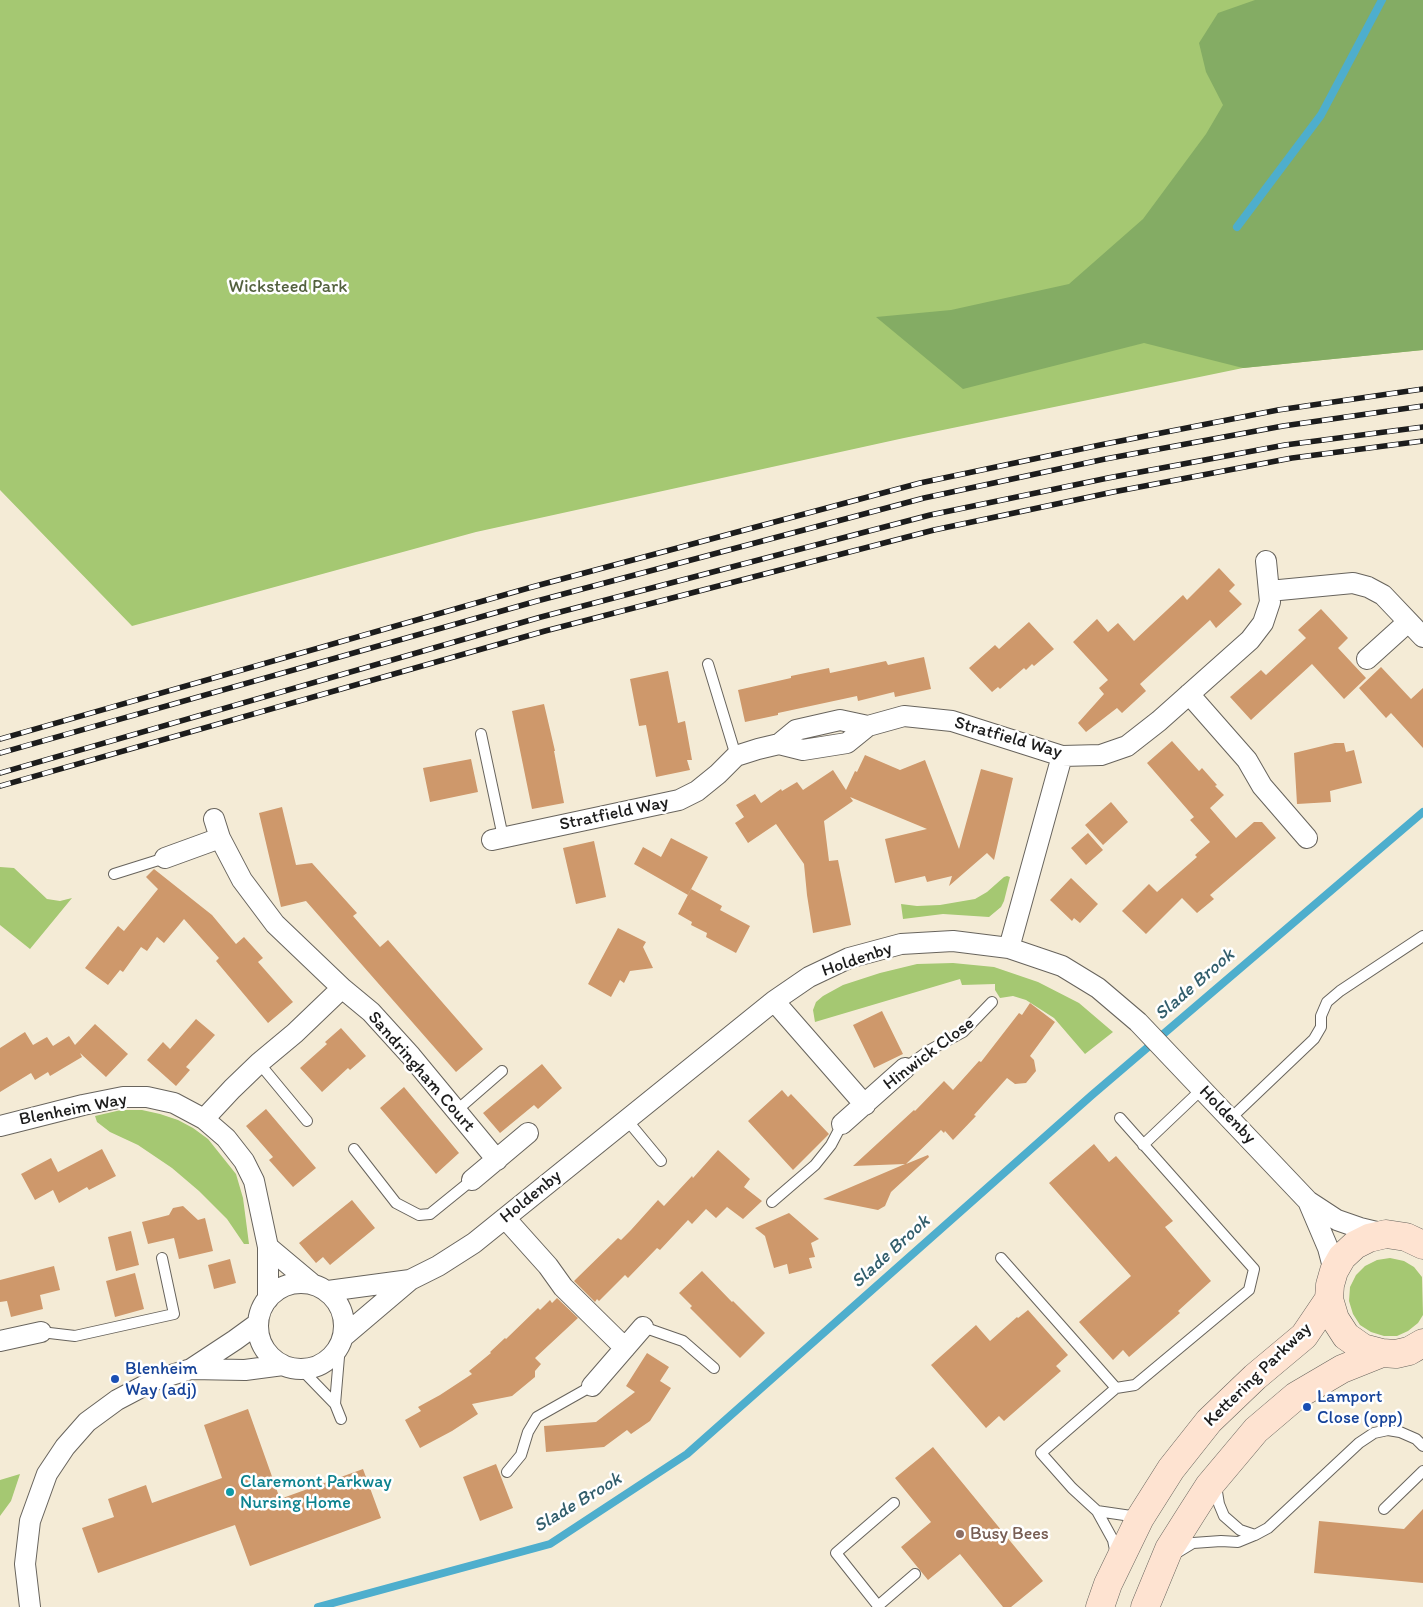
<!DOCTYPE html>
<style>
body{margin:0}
canvas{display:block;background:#f4ebd6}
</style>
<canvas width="1423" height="1607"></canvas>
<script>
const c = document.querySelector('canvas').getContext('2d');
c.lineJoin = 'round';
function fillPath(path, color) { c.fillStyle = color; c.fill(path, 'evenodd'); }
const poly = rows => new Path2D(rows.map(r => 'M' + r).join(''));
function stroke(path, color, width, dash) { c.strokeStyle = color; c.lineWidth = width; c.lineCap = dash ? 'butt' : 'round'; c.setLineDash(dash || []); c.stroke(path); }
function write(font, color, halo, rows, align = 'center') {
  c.font = font + ' Itim,sans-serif'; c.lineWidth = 5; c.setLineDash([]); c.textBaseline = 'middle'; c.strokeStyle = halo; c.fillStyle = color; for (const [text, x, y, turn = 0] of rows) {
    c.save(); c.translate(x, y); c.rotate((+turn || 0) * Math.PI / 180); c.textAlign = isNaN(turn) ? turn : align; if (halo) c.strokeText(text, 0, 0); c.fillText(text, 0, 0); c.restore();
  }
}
const green = poly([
 [0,0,1423,0,1423,350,1243,368,904,438,476,532,132,626,0,490],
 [0,867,14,868,47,899,60,901,72,898,30,949,0,925],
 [1007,876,1010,877,1004,901,1001,907,989,917,943,914,903,919,901,904,917,906,940,905,975,899,987,892,1004,877],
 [953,963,994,967,1038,982,1079,1003,1113,1032,1085,1054,1054,1018,1026,1000,1013,996,1000,998,995,990,995,984,962,985,960,979,815,1022,813,1010,816,1002,823,996,843,985,880,973,917,964],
 [121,1110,142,1110,160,1114,178,1120,193,1128,208,1139,236,1174,243,1198,249,1244,244,1244,227,1219,199,1191,172,1168,138,1145,110,1132,97,1122,95,1116],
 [1390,1258,1404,1261,1414,1267,1422,1277,1423,1315,1418,1323,1408,1331,1397,1336,1384,1336,1371,1332,1360,1325,1353,1314,1349,1301,1350,1287,1356,1275,1365,1266,1377,1260],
 [20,1474,11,1501,0,1516,0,1480]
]);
const forest = poly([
 [1255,0,1423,0,1423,350,1243,368,1144,343,963,389,876,317,951,310,1069,284,1143,219,1206,134,1223,105,1206,72,1199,43,1218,13]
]);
const stream = poly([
 [1237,227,1321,115,1382,0],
 [318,1607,550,1544,687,1454,1092,1095,1423,812]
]);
const building = poly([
 [1219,568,1235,585,1229,591,1242,604,1216,628,1210,620,1140,684,1146,691,1122,713,1117,708,1086,732,1078,723,1104,694,1099,688,1108,680,1073,642,1097,619,1108,632,1118,623,1134,641,1183,595,1187,600],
 [1321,609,1348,638,1338,648,1366,678,1344,699,1312,664,1251,720,1230,697,1261,670,1266,675,1306,638,1298,630],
 [1029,622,1054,649,1034,666,1032,664,1026,670,1024,668,1000,689,998,687,992,692,969,668,995,645,999,649],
 [924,657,931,689,895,697,894,692,858,701,857,696,778,713,778,715,745,722,738,690,791,678,791,676,829,668,830,673,886,661,888,665],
 [1381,667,1411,699,1423,688,1423,748,1391,713,1386,718,1359,688],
 [668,671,678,723,685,721,692,760,687,760,690,770,656,777,646,725,639,726,630,679],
 [544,704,555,751,554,751,564,803,532,809,512,711],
 [1172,741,1199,771,1202,768,1217,785,1215,786,1224,795,1210,808,1236,838,1254,822,1262,822,1276,838,1210,895,1214,899,1197,913,1182,898,1146,934,1122,911,1149,884,1157,892,1197,857,1195,855,1210,842,1190,820,1194,817,1147,763],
 [1335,743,1344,743,1346,752,1354,750,1362,783,1330,791,1331,802,1297,804,1294,753],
 [865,755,900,770,925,760,959,849,981,769,1013,778,994,860,987,853,949,886,952,876,927,882,925,876,895,883,885,839,927,829,850,797,853,801,824,821,829,861,838,860,851,925,813,933,807,895,804,864,776,824,748,843,735,823,744,817,736,805,755,794,761,803,781,789,782,791,797,782,803,790,833,770,846,790,855,771,857,772],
 [471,759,478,792,430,802,423,768],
 [1111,802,1128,822,1103,845,1085,825],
 [282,807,296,865,312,863,357,913,353,916,380,947,388,940,483,1049,456,1072,306,901,281,907,259,813],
 [1088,833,1103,850,1086,865,1071,848],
 [671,838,708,857,688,895,634,864,643,847,661,857],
 [594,841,606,897,576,904,563,848],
 [154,869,212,915,236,944,244,937,263,958,258,962,293,1002,268,1023,216,961,219,958,184,919,164,943,157,937,147,951,141,947,123,972,120,970,108,985,85,968,118,926,124,931,158,889,146,877],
 [1071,878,1098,904,1080,923,1074,918,1072,921,1050,900],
 [691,889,722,906,720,910,750,926,736,953,706,937,707,933,691,925,692,922,678,914],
 [618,928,646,942,643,947,653,968,630,971,624,983,620,980,611,997,588,984],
 [1030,1003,1055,1022,1030,1056,1034,1060,1036,1071,1026,1083,1015,1084,1007,1078,974,1115,976,1116,953,1140,945,1131,944,1133,941,1130,906,1164,928,1155,929,1157,891,1192,885,1206,878,1210,823,1199,905,1164,853,1166,914,1110,915,1111,944,1081,953,1090,979,1061,981,1062,1019,1013,1022,1015],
 [882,1011,903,1054,874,1068,853,1025],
 [196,1019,215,1035,186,1067,190,1070,176,1086,147,1060,163,1042,170,1049],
 [95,1024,128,1054,106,1077,80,1053,82,1057,50,1076,48,1072,35,1080,31,1073,0,1092,0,1048,25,1032,33,1045,47,1037,53,1046,69,1036,75,1045],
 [341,1028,366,1056,350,1070,348,1068,322,1092,300,1068,327,1044,325,1042],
 [542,1064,562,1088,538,1109,534,1105,500,1133,483,1113],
 [404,1087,459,1153,436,1174,380,1108],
 [782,1090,788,1097,791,1094,829,1134,793,1170,748,1121],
 [266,1109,316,1168,293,1187,269,1160,273,1157,246,1126],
 [1094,1144,1109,1162,1116,1156,1173,1221,1165,1227,1211,1281,1178,1311,1180,1313,1129,1357,1123,1350,1113,1360,1079,1322,1131,1276,1049,1183],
 [102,1149,116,1176,89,1190,87,1187,59,1203,53,1190,35,1200,21,1174,51,1158,58,1172],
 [718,1150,750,1179,744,1187,762,1201,743,1219,727,1207,716,1218,706,1209,692,1224,688,1220,660,1250,657,1248,628,1278,625,1275,599,1301,597,1299,595,1302,574,1281,618,1238,621,1240,631,1230,658,1200,664,1206,692,1176,693,1178],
 [352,1200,375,1228,330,1265,323,1257,316,1263,299,1243],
 [183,1206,198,1220,205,1218,213,1251,179,1259,174,1238,148,1244,142,1222,169,1215,173,1208],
 [789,1213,819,1239,811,1243,815,1257,809,1258,812,1268,789,1274,787,1264,774,1268,765,1236,755,1228],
 [131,1231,139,1265,116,1271,108,1237],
 [230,1259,236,1283,214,1289,208,1265],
 [54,1266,60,1290,40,1295,43,1309,11,1317,7,1301,0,1302,0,1280],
 [702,1271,732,1302,733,1301,765,1333,740,1358,690,1308,692,1306,679,1293],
 [135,1273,144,1309,115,1317,106,1281],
 [557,1298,578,1318,535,1358,541,1364,535,1371,535,1377,512,1396,472,1404,478,1414,452,1431,420,1448,405,1420,421,1411,418,1407,440,1395,472,1374,469,1371,491,1353,490,1352,505,1338,506,1339,538,1308,540,1310,550,1300,552,1303],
 [1028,1310,1068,1355,1056,1366,1061,1371,1004,1421,999,1416,986,1428,931,1365,976,1325,990,1341,1017,1317,1018,1318],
 [647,1353,669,1367,660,1381,671,1388,650,1421,631,1434,627,1430,604,1447,546,1452,544,1426,596,1422,635,1392,626,1386],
 [248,1409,280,1499,363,1469,381,1518,250,1566,235,1525,98,1573,82,1528,114,1517,108,1499,146,1485,152,1503,222,1478,204,1425],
 [933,1447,1043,1581,1011,1607,1003,1607,960,1554,928,1580,901,1547,931,1522,895,1478],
 [496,1464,513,1508,480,1521,463,1477],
 [1423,1509,1423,1583,1314,1573,1319,1521,1404,1529]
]);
const lane = poly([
 [708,664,736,756],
 [481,734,503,837],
 [114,874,165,858],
 [259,1063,307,1121],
 [905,1068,928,1051,963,1032,992,1002],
 [456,1111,502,1071],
 [1230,1119,1314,1039,1321,1027,1321,1016,1327,1002,1340,991,1423,936],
 [627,1120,661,1161],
 [1143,1145,1202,1089],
 [354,1149,396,1203,419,1215,430,1214,472,1180],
 [772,1202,815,1165,831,1145,842,1124],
 [1001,1258,1116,1388],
 [643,1327,683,1341,714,1368],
 [41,1332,75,1336,174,1314,162,1258],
 [302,1370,335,1404,341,1419],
 [335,1404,340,1345],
 [507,1472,521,1455,528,1432,537,1417,592,1386],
 [1216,1486,1219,1504,1224,1516,1240,1530,1255,1535],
 [1384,1509,1423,1471],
 [1097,1511,1138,1517],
 [1175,1554,1193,1543,1221,1541,1238,1542,1255,1535,1268,1528,1359,1443,1374,1433,1388,1430,1400,1432,1416,1439,1423,1446],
 [1116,1555,1113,1540,1097,1511,1072,1488,1041,1453,1116,1388,1135,1385,1249,1290,1254,1269,1120,1118],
 [879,1605,915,1574],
 [879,1607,836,1553,894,1503]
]);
const street = poly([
 [1269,591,1353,583,1368,587,1383,595,1423,637],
 [1367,659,1408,622],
 [1189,694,1247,760,1262,786,1307,838],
 [779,744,796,730,840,720,868,726],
 [214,819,220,838],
 [492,840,679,800,697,791,718,774,736,756,758,749,779,744,803,750,847,743,868,726,904,716,952,721,1062,756,1101,755,1127,746,1159,721,1250,640,1263,623,1270,602,1266,561],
 [165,858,220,838,242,880,275,924,342,988,371,1012,411,1056,497,1160],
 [1009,948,1062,756],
 [774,1001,865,1105],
 [204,1119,232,1089,259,1063,295,1033,342,988],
 [842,1124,905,1068],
 [0,1126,83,1105,123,1097,147,1097,174,1103,204,1119,226,1138,244,1161,254,1181,268,1247,268,1299],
 [472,1180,528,1133],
 [1308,1201,1328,1248,1334,1271],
 [505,1218,548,1266,563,1287,625,1348],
 [268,1247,311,1283],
 '258 1326a43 43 0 1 1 86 0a43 43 0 1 1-86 0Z',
 [328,1291,410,1280],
 [344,1336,410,1280,438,1266,474,1243,774,1001,809,977,849,958,901,944,953,941,1009,948,1062,966,1098,988,1138,1022,1308,1201,1337,1220,1360,1228,1385,1234],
 [0,1341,41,1332],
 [191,1369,245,1370,283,1365],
 [592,1386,643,1327],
 [30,1607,25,1564,30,1521,47,1474,65,1447,87,1422,117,1400,155,1380,191,1369,235,1340,257,1324]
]);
const secondary = poly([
 [1423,1245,1406,1237,1386,1234,1369,1238,1355,1245,1342,1257,1334,1271,1330,1285,1329,1299,1335,1319,1346,1336,1363,1348,1382,1353,1396,1354,1409,1351,1423,1343],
 [1100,1607,1108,1584,1140,1518,1171,1469,1209,1421,1255,1377,1304,1336,1329,1299],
 [1145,1607,1169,1549,1193,1511,1209,1486,1256,1430,1296,1396,1342,1369,1382,1353]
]);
const rail = poly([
 [0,739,532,587,920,483,1100,445,1278,410,1423,389],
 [0,753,537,601,924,498,1105,459,1283,426,1423,406],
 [0,773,541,617,930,515,1108,478,1285,445,1423,427],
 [0,786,545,631,934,530,1113,492,1292,458,1423,441]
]);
const markers = [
 [115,1379,5,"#1a4fb4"],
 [1307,1407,5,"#1a4fb4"],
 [230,1492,5,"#0f9aa8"],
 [960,1534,5,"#8d6e63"]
];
const parkNames = [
 ["Wicksteed Park",288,287]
];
const streetNames = [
 ["Stratfield Way",1008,738,16],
 ["Stratfield Way",614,814,-12],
 ["Holdenby",857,960,-19],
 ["Hinwick Close",929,1054,-37],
 ["Sandringham Court",421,1072,49],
 ["Blenheim Way",73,1110,-11],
 ["Holdenby",1227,1115,46],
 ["Holdenby",531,1197,-39],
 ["Kettering Parkway",1258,1375,-44]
];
const transitNames = [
 ["Blenheim",125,1369],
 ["Way (adj)",125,1390],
 ["Lamport",1317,1397],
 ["Close (opp)",1317,1418]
];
const cultureNames = [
 ["Claremont Parkway",240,1482],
 ["Nursing Home",240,1503]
];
const educationNames = [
 ["Busy Bees",970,1534]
];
const waterNames = [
 ["Slade Brook",1195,985,-41],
 ["Slade Brook",891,1252,-42],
 ["Slade Brook",578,1503,-31]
];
fillPath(green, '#a5c872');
fillPath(forest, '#84ac64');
stroke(stream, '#4eaecd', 8);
fillPath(building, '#ce986b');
stroke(lane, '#68645d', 12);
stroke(street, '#68645d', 22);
stroke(secondary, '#68645d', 29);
stroke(lane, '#fff', 10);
stroke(street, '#fff', 20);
stroke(secondary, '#fee3d1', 28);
stroke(rail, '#1c1c1c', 5.5);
stroke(rail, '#fff', 4, [11]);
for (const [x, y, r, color] of markers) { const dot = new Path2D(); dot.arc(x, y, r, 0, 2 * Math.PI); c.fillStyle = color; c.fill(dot); stroke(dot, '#fff', 2); }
write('18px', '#53613e', '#fff', parkNames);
write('18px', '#1c1c1c', '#fff', streetNames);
write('18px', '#164399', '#fff', transitNames, 'left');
write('18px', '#0d838f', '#fff', cultureNames, 'left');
write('18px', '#785e54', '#fff', educationNames, 'left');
write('italic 19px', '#325e6c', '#fff', waterNames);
</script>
